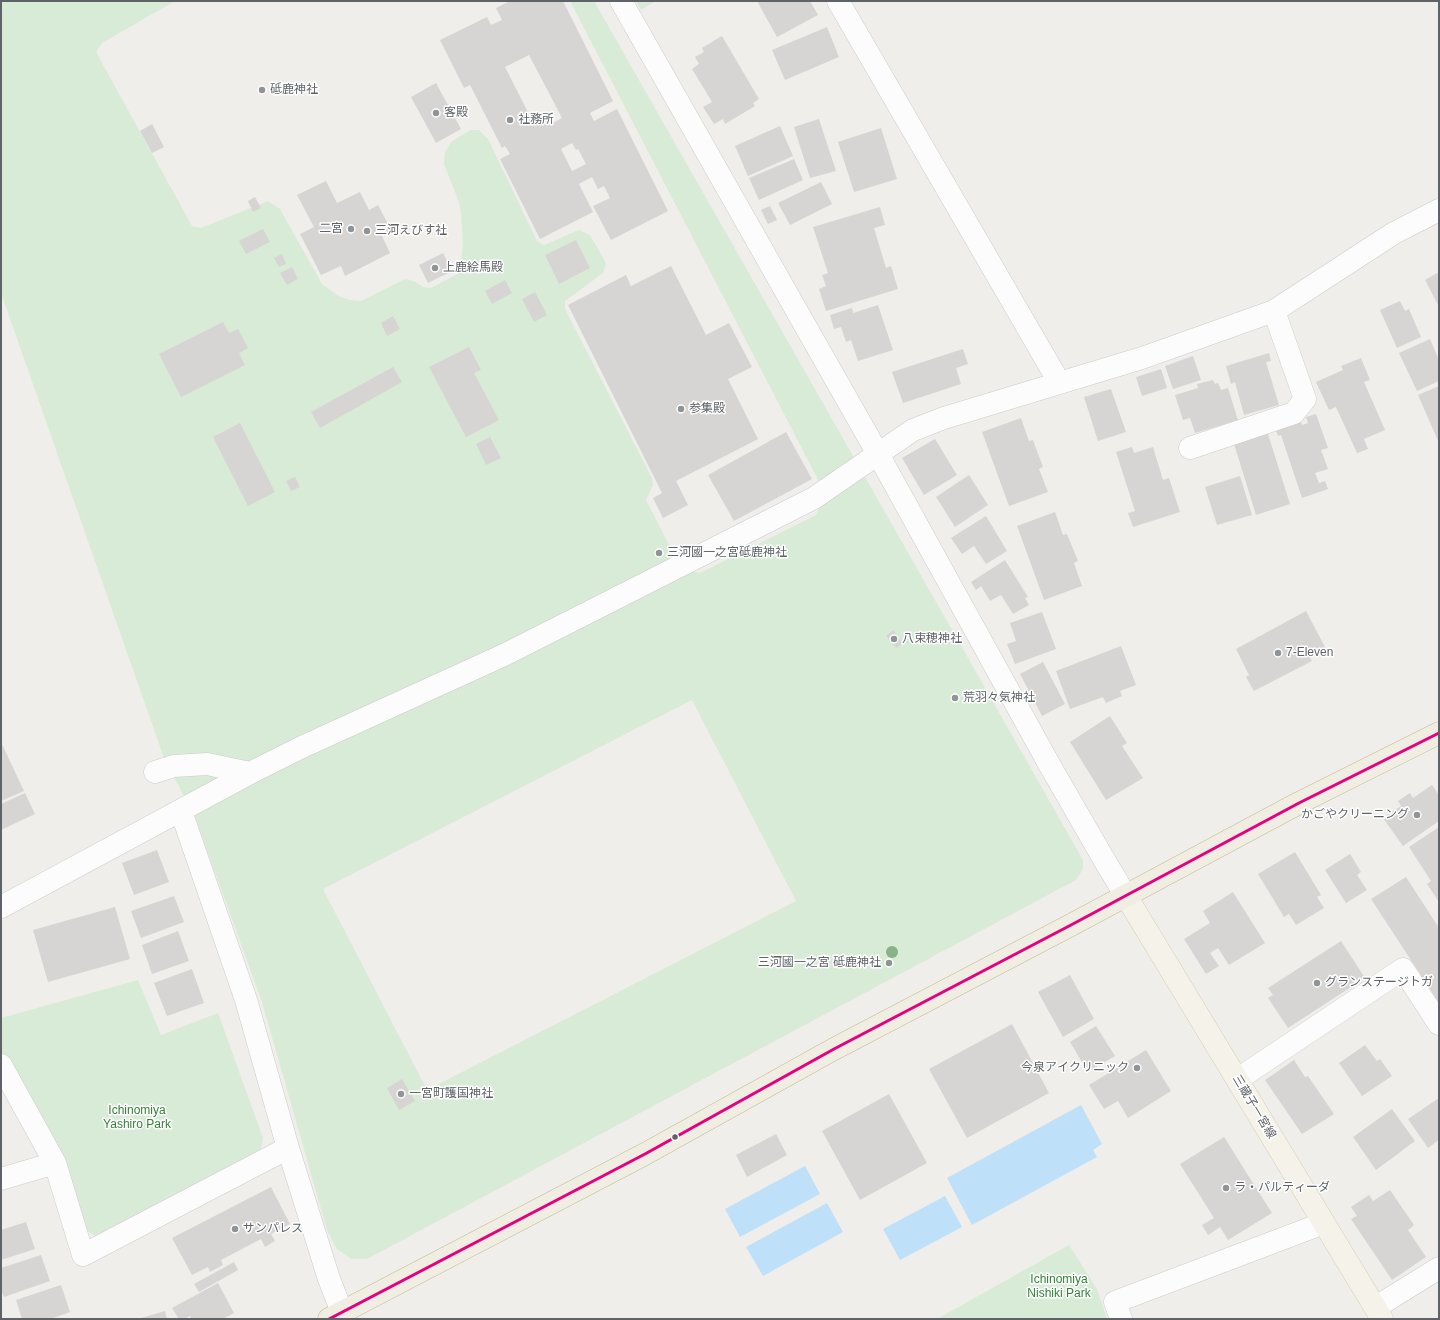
<!DOCTYPE html>
<meta charset="utf-8">
<style>
body{margin:0}
#map{position:relative;width:1440px;height:1320px;overflow:hidden;background:#efeeea;font-family:Helvetica,sans-serif}
canvas{display:block}
.frame{position:absolute;inset:0;border:2px solid #5f6368;pointer-events:none}
</style>
<div id="map">
<canvas width="1440" height="1320"></canvas>
<div class="frame"></div>
</div>
<script>
const c = document.querySelector('canvas').getContext('2d');
c.lineJoin = 'round';
function fillPath(path, color) { c.fillStyle = color; c.fill(path, 'evenodd'); }
const poly = rows => new Path2D(rows.map(r => 'M' + r).join(''));
function stroke(path, color, width, dash) { c.strokeStyle = color; c.lineWidth = width; c.lineCap = dash ? 'butt' : 'round'; c.setLineDash(dash || []); c.stroke(path); }
function write(font, color, halo, rows, align = 'center') {
  c.font = font + ' Helvetica,"Noto Sans JP",sans-serif'; c.lineWidth = 3; c.setLineDash([]); c.textBaseline = 'middle'; c.strokeStyle = halo; c.fillStyle = color; for (const [text, x, y, turn = 0] of rows) {
    c.save(); c.translate(x, y); c.rotate((+turn || 0) * Math.PI / 180); c.textAlign = isNaN(turn) ? turn : align; if (halo) c.strokeText(text, 0, 0); c.fillText(text, 0, 0); c.restore();
  }
}
const green = poly([
 [1,1,175,1,102,43,96,52,192,226,201,228,268,201,280,209,322,284,338,296,350,300,361,301,405,279,416,282,423,287,431,288,459,273,461,265,463,242,461,213,459,202,444,164,445,152,452,141,471,130,479,130,488,139,537,241,544,245,579,230,590,235,606,263,603,273,565,301,565,309,652,478,653,485,646,500,681,568,700,573,816,515,826,495,570,1,594,1,1083,860,1083,869,1076,880,367,1259,351,1259,337,1249,327,1230,262,1002,195,817,164,758,1,293],
 [692,700,796,901,427,1090,323,889],
 [636,1,656,1,641,10],
 [138,980,161,1035,218,1013,263,1138,261,1149,97,1237,86,1230,60,1159,1,1053,1,1018],
 [1069,1245,1097,1289,1107,1319,937,1319]
]);
const water = poly([
 [1081,1105,1102,1144,1093,1150,1097,1157,972,1225,947,1178],
 [805,1166,820,1194,740,1237,725,1209],
 [945,1196,962,1227,900,1260,883,1229],
 [827,1203,843,1232,763,1276,746,1247]
]);
const building = poly([
 [510,1,537,1,537,2,563,1,613,101,590,113,594,121,617,109,668,211,611,240,593,206,610,198,604,186,598,189,592,177,579,184,593,212,540,239,500,159,510,154,505,146,502,148,470,85,464,88,440,40,487,17,491,25,502,20,496,8],
 [529,55,562,118,549,125,545,116,533,122,505,67],
 [572,143,576,150,578,149,586,164,572,171,561,149],
 [757,1,810,1,818,15,777,37],
 [827,27,839,57,785,80,772,50],
 [722,36,759,99,753,103,755,106,725,124,723,119,714,124,703,107,712,102,692,69,699,64,695,57,704,52,702,48],
 [436,83,461,129,436,143,411,97],
 [819,119,836,171,810,178,794,127],
 [152,124,164,147,152,153,140,131],
 [780,126,793,156,748,176,735,146],
 [881,128,897,179,854,192,838,142],
 [794,159,803,180,759,200,749,178],
 [326,181,337,203,360,192,369,210,378,205,391,230,381,234,390,253,345,276,341,266,321,275,300,234,314,227,297,195],
 [821,182,832,204,790,225,778,203],
 [255,197,261,208,253,212,248,201],
 [770,206,777,220,768,224,761,210],
 [880,207,885,225,874,228,886,268,891,266,898,289,826,311,819,289,826,286,822,275,828,273,813,227],
 [263,229,270,242,246,254,239,241],
 [576,240,590,268,559,284,545,255],
 [443,253,452,271,428,283,419,265],
 [282,254,286,264,279,267,274,258],
 [671,266,706,335,729,323,752,367,728,379,758,439,676,481,688,505,663,518,653,498,662,493,568,305,626,275,631,286],
 [292,267,298,279,287,285,280,273],
 [1439,272,1439,307,1425,280],
 [505,280,512,293,492,304,485,291],
 [535,292,547,315,534,322,522,299],
 [1400,301,1405,311,1409,309,1421,337,1397,348,1380,310],
 [878,305,893,350,858,361,851,340,846,342,841,327,834,329,830,315,852,308,853,313],
 [393,316,400,329,387,336,381,323],
 [223,322,229,333,238,329,248,348,239,353,245,365,181,397,159,354],
 [1430,339,1439,360,1439,381,1417,391,1399,353],
 [469,347,481,370,474,373,499,420,466,437,429,367],
 [963,349,968,364,956,368,961,384,903,403,892,372],
 [1269,353,1271,361,1266,362,1279,405,1244,415,1235,382,1231,384,1226,366],
 [1193,356,1201,380,1173,389,1165,366],
 [1361,358,1370,380,1364,382,1385,430,1364,439,1368,449,1357,453,1336,407,1329,410,1316,382,1343,370,1341,366],
 [393,367,402,382,320,428,311,412],
 [1161,369,1167,388,1142,396,1136,377],
 [1213,380,1215,384,1218,383,1221,390,1228,388,1238,420,1195,433,1190,418,1183,420,1175,395,1198,388,1197,384],
 [1439,386,1439,443,1418,395],
 [1111,389,1126,432,1098,441,1084,397],
 [1316,414,1328,448,1321,450,1328,469,1315,473,1319,483,1325,481,1328,489,1302,498,1281,435,1278,436,1275,428,1300,419,1302,425,1308,423,1306,417],
 [1021,418,1029,441,1033,440,1043,467,1039,469,1048,492,1009,506,982,432],
 [240,423,275,492,248,506,213,437],
 [786,432,812,479,734,521,708,475],
 [1268,434,1290,504,1256,515,1234,444],
 [490,437,501,458,486,465,476,444],
 [935,439,957,475,924,495,902,458],
 [1132,447,1134,453,1153,447,1163,480,1169,478,1180,512,1133,527,1128,513,1135,511,1116,452],
 [969,475,988,505,955,527,936,497],
 [1240,476,1252,515,1217,525,1205,487],
 [295,477,300,487,291,491,286,481],
 [1055,512,1063,535,1067,534,1078,561,1074,563,1082,586,1044,600,1017,526],
 [986,516,1007,551,986,564,974,546,962,554,951,538],
 [1005,560,1028,597,1025,598,1029,605,1013,614,1001,595,990,601,981,586,976,590,971,582],
 [1306,611,1326,649,1310,658,1312,661,1254,691,1246,677,1249,675,1236,649],
 [1042,612,1056,649,1015,664,1007,644,1016,641,1010,623],
 [893,630,903,643,896,648,886,636],
 [1121,646,1136,685,1120,691,1122,696,1106,703,1103,697,1070,709,1056,671],
 [1043,662,1065,704,1042,716,1020,674],
 [1110,716,1127,743,1122,746,1143,778,1106,800,1070,742],
 [1,742,24,791,1,801],
 [1432,785,1439,795,1439,821,1403,846,1383,818,1401,806,1398,801,1410,793,1413,798],
 [25,793,35,814,1,830,1,804],
 [1439,827,1439,902,1427,884,1431,881,1409,847],
 [157,850,169,882,134,895,122,863],
 [1295,852,1321,895,1317,897,1324,908,1296,925,1289,914,1284,917,1258,874],
 [1350,854,1361,872,1357,875,1367,890,1346,903,1325,870],
 [1406,877,1439,928,1439,1003,1371,899],
 [1233,892,1265,943,1229,965,1218,948,1210,953,1219,966,1206,974,1184,939,1210,923,1203,911],
 [174,896,184,922,141,938,131,911],
 [115,907,130,959,48,982,33,930],
 [178,931,189,961,152,974,142,945],
 [1341,941,1365,978,1288,1028,1268,998,1273,995,1268,988],
 [192,969,204,1003,167,1016,154,983],
 [1070,975,1094,1019,1063,1037,1038,992],
 [1012,1024,1049,1093,967,1138,929,1069],
 [1096,1026,1115,1056,1088,1072,1070,1042],
 [1365,1045,1377,1061,1380,1059,1392,1076,1362,1096,1339,1063],
 [1146,1050,1171,1091,1128,1118,1118,1101,1104,1109,1089,1085],
 [1294,1060,1305,1077,1308,1076,1334,1114,1302,1134,1265,1080],
 [402,1079,415,1101,399,1110,387,1088],
 [889,1094,927,1163,860,1200,822,1131],
 [1439,1098,1439,1140,1428,1148,1408,1119],
 [1392,1109,1415,1141,1376,1170,1353,1137],
 [776,1134,787,1155,747,1177,736,1155],
 [1224,1137,1272,1213,1228,1240,1220,1227,1208,1235,1202,1225,1214,1218,1180,1164],
 [271,1187,290,1224,271,1234,275,1241,265,1247,261,1239,221,1260,223,1265,210,1272,208,1267,192,1275,172,1238],
 [1390,1190,1414,1225,1408,1230,1426,1257,1392,1280,1351,1219,1357,1216,1351,1207,1369,1195,1373,1201],
 [26,1222,35,1249,1,1260,1,1230],
 [41,1255,50,1281,4,1297,1,1290,1,1268],
 [234,1262,238,1270,199,1292,194,1284],
 [218,1283,234,1313,223,1319,192,1319,190,1316,184,1319,179,1319,172,1308],
 [61,1285,70,1312,51,1319,22,1319,16,1300],
 [165,1311,167,1319,138,1319]
]);
const minor = poly([
 [621,1,878,454,1049,764,1106,863,1126,896],
 [838,1,1059,382],
 [1190,448,1294,413,1305,399,1274,311],
 [155,772,174,766,207,764,250,773],
 [181,811,246,1000,288,1148,329,1279,342,1312],
 [1,907,250,773,302,747,506,654,814,498,913,430,944,418,1142,358,1274,311,1394,233,1439,210],
 [1,1065,55,1163,83,1255,288,1148],
 [1238,1079,1403,969,1439,1024],
 [1,1179,55,1163],
 [1376,1307,1439,1268],
 [1121,1319,1115,1302,1324,1223]
]);
const major = poly([
 [1126,896,1382,1319]
]);
const highway = poly([
 [329,1319,645,1154,834,1049,1071,925,1299,803,1439,733]
]);
const bus1 = poly([
 [329,1319,645,1154,834,1049,1071,925,1299,803,1439,733]
]);
const trees = [
 [892,952]
];
const markers = [
 [262,90,4,"#919496"],
 [436,113,4,"#919496"],
 [510,120,4,"#919496"],
 [351,229,4,"#919496"],
 [367,231,4,"#919496"],
 [435,268,4,"#919496"],
 [681,409,4,"#919496"],
 [659,553,4,"#919496"],
 [894,639,4,"#919496"],
 [1278,653,4,"#919496"],
 [955,698,4,"#919496"],
 [1417,815,4,"#919496"],
 [889,963,4,"#919496"],
 [1317,983,4,"#919496"],
 [1137,1068,4,"#919496"],
 [401,1094,4,"#919496"],
 [675,1137,3.5,"#5f6368"],
 [1226,1188,4,"#919496"],
 [235,1229,4,"#919496"]
];
const poiNames = [
 ["砥鹿神社",270,90],
 ["客殿",444,113],
 ["社務所",518,120],
 ["二宮",343,229,"right"],
 ["三河えびす社",375,231],
 ["上鹿絵馬殿",443,268],
 ["参集殿",689,409],
 ["三河國一之宮砥鹿神社",667,553],
 ["八束穂神社",902,639],
 ["7-Eleven",1286,653],
 ["荒羽々気神社",963,698],
 ["かごやクリーニング",1409,815,"right"],
 ["三河國一之宮 砥鹿神社",881,963,"right"],
 ["グランステージトガ",1325,983],
 ["今泉アイクリニック",1129,1068,"right"],
 ["一宮町護国神社",409,1094],
 ["ラ・パルティーダ",1234,1188],
 ["サンパレス",243,1229]
];
const streetNames = [
 ["三蔵子一宮線",1254,1107,59]
];
const parkNames = [
 ["Ichinomiya",137,1111],
 ["Yashiro Park",137,1125],
 ["Ichinomiya",1059,1280],
 ["Nishiki Park",1059,1294]
];
fillPath(green, '#d8ebd6');
fillPath(water, '#bfe0f9');
fillPath(building, '#d6d5d3');
stroke(minor, '#cbcccc', 23);
stroke(major, '#d7ceb8', 23);
stroke(highway, '#c8b996', 23);
stroke(minor, '#fdfcfc', 22);
stroke(major, '#f4f2e9', 22);
stroke(highway, '#f0ede3', 22);
stroke(bus1, '#e5007d', 3);
c.fillStyle = '#88b388';
for (const [x, y] of trees) { c.beginPath(); c.arc(x, y, 6, 0, 2 * Math.PI); c.fill(); }
for (const [x, y, r, color] of markers) { const dot = new Path2D(); dot.arc(x, y, r, 0, 2 * Math.PI); c.fillStyle = color; c.fill(dot); stroke(dot, '#fff', 1.5); }
write('12px', '#5f6368', '#fff', poiNames, 'left');
write('12px', '#5f6368', '#fff', streetNames);
write('12px', '#348238', '#fff', parkNames);
</script>
